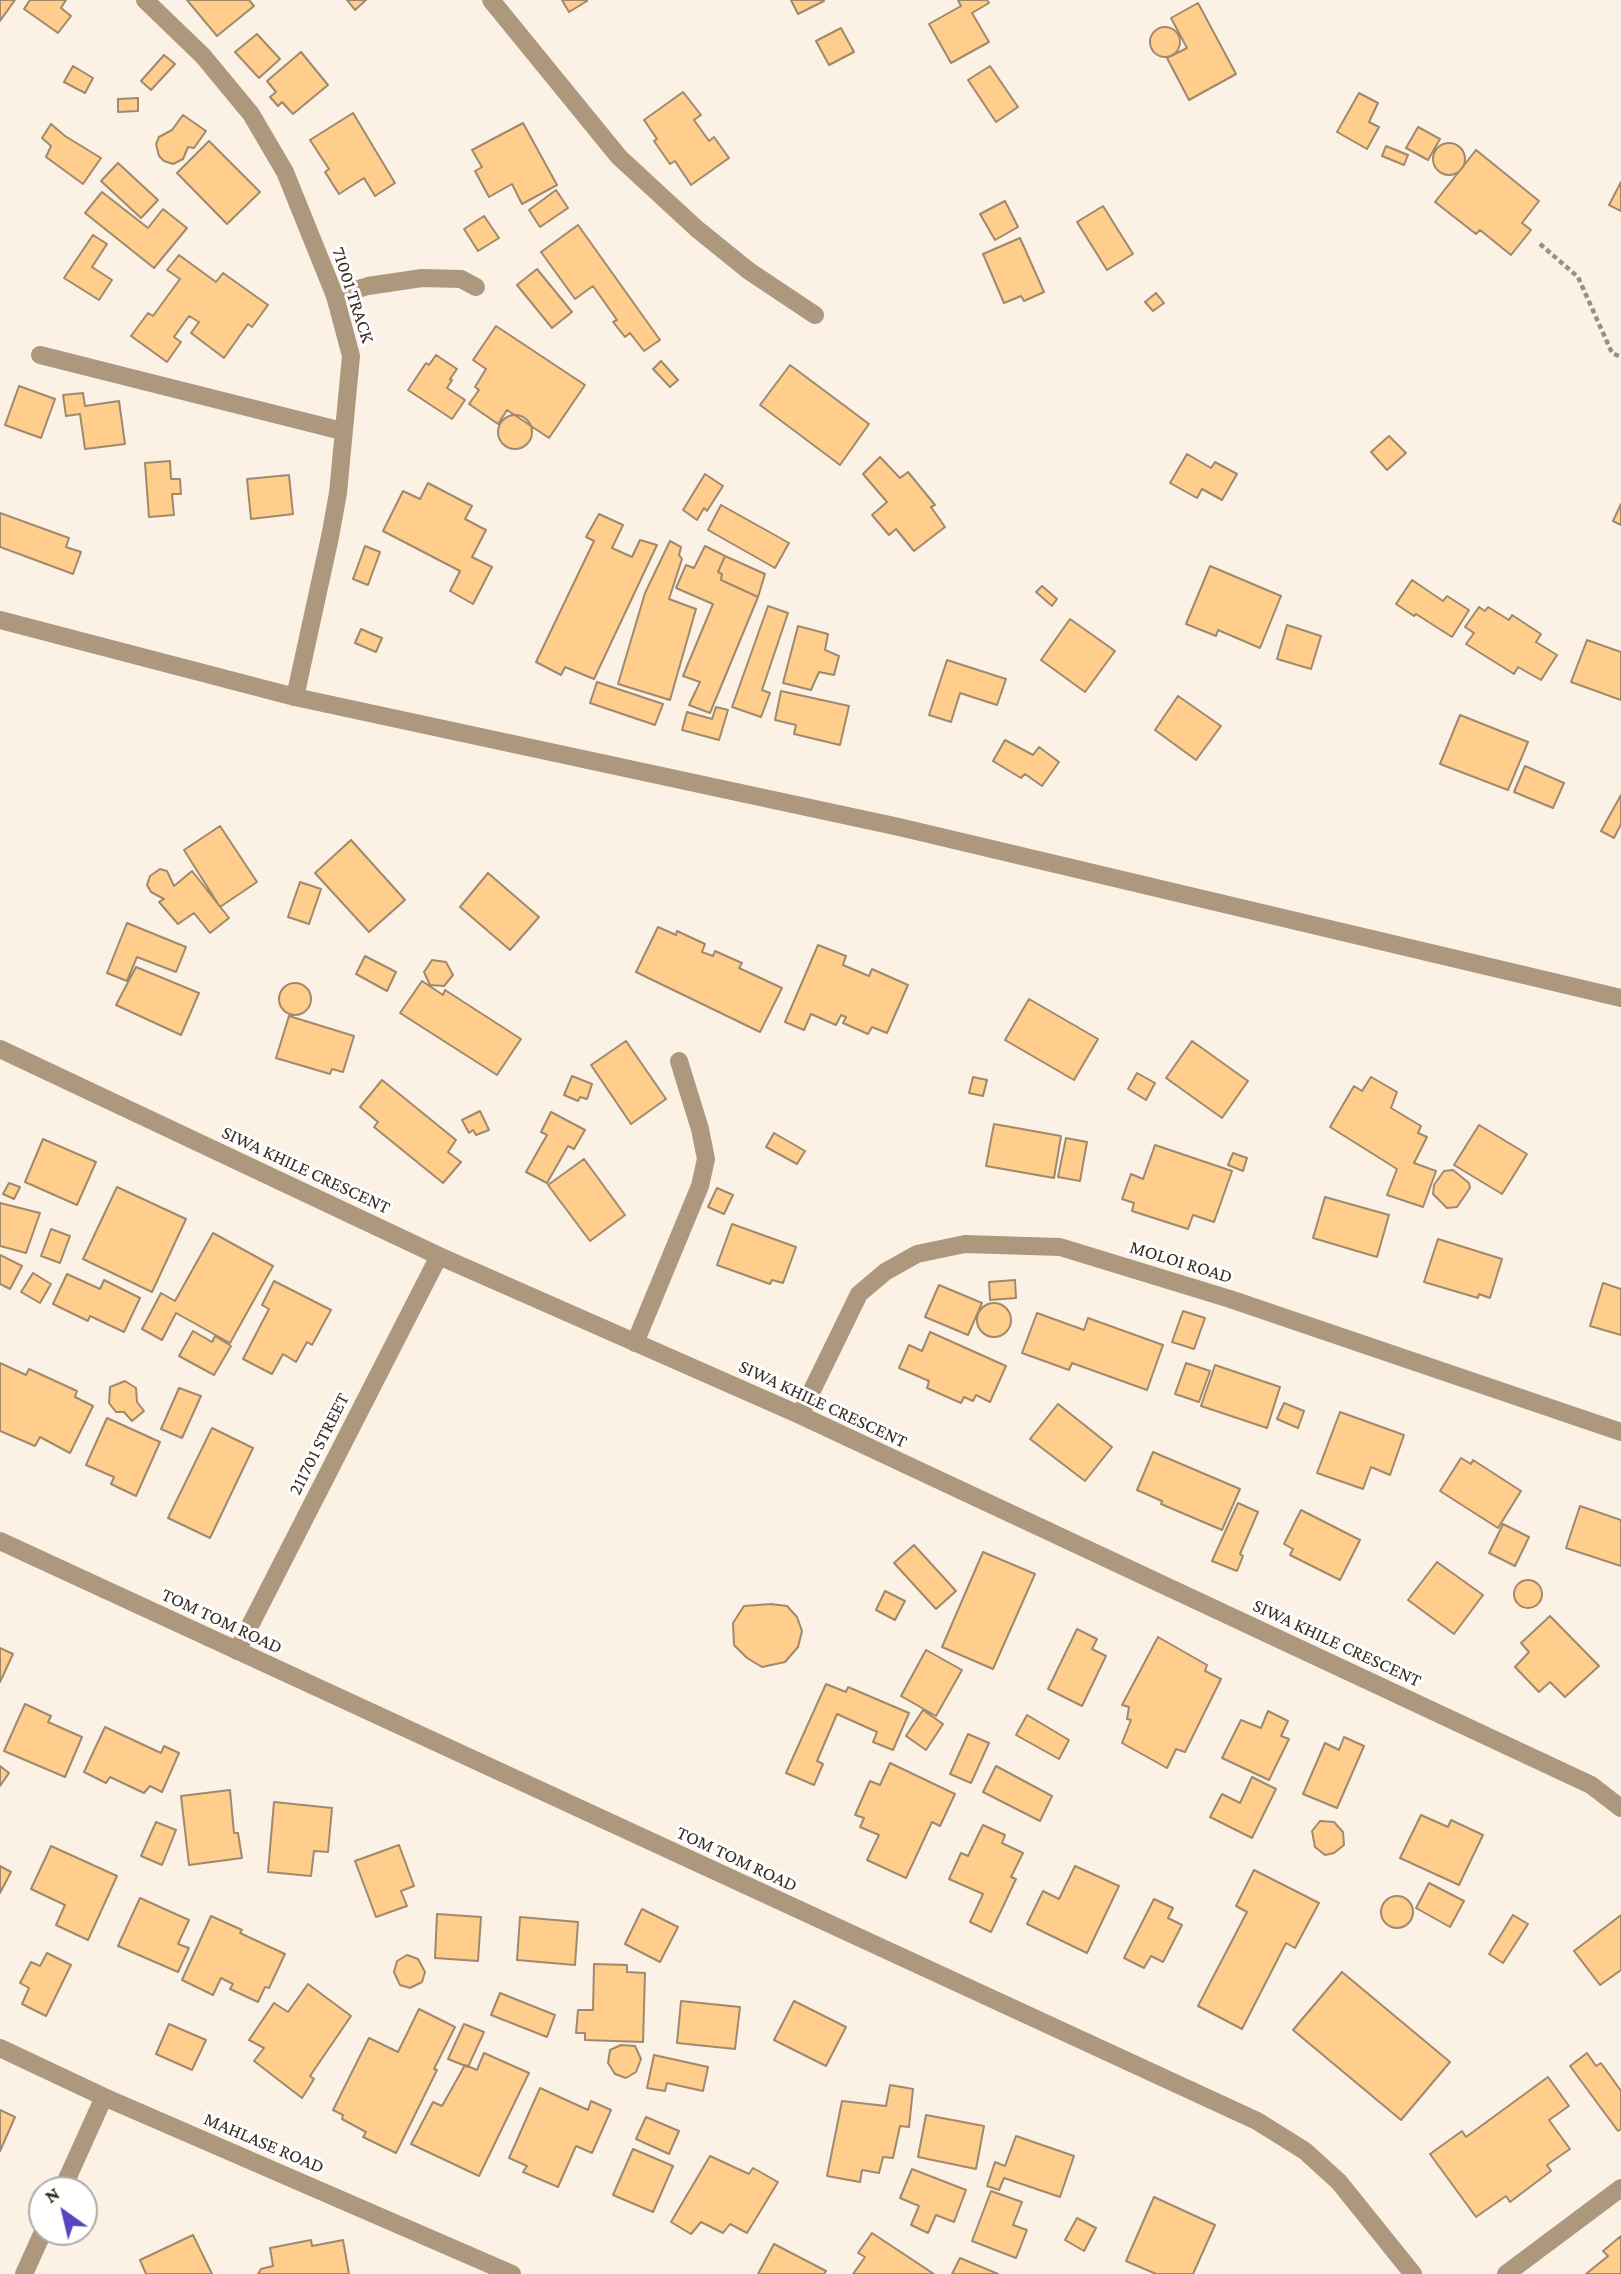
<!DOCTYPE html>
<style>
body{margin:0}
#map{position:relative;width:1621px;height:2274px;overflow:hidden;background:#fbf1e5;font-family:"Crimson Pro",serif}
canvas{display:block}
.north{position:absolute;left:28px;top:2176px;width:70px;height:70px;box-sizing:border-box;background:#fff;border:2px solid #afaba7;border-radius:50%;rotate:326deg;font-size:19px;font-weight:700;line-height:28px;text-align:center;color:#382e22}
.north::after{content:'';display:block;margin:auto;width:24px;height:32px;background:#5747bf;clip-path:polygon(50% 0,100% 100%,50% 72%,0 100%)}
</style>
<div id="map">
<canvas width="1621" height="2274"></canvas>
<div class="north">N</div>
</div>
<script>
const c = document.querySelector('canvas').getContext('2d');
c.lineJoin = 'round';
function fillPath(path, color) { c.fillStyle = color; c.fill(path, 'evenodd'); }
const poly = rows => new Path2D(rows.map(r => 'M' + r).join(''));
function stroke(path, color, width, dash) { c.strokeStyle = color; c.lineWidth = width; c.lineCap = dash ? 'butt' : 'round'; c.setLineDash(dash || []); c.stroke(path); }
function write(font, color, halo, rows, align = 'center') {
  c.font = font + ' "Crimson Pro",serif'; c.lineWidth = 6; c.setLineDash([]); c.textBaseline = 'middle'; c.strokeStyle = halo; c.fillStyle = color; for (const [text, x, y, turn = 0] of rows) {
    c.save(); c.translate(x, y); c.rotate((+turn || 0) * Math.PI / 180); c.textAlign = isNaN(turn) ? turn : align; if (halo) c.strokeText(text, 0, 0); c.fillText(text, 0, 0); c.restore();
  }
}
const building = poly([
 [0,0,15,0,0,21,0,0],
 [30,0,66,0,61,8,71,16,58,33,24,9,30,0],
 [187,0,249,0,254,6,217,36,187,0],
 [347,0,366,0,355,10,347,0],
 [562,0,587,0,587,1,569,12,562,0],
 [791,0,823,0,824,1,798,14,791,0],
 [958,0,987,0,989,3,972,13,989,42,951,63,929,24,961,6,958,0],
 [1198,3,1236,74,1189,100,1167,58,1187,48,1171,18,1198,3],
 '1150 42a15 15 0 1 1 30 0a15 15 0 1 1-30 0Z',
 [841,28,854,52,829,65,816,41,841,28],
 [257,34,280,59,259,78,235,52,257,34],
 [301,52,328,85,293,114,282,102,278,106,270,97,276,92,267,81,301,52],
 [164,55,175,64,151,90,141,81,164,55],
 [73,66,93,78,85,93,64,82,73,66],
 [990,66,1018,107,996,122,968,80,990,66],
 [683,92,701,115,694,120,709,141,714,137,729,158,691,185,675,161,670,164,654,141,657,139,644,120,683,92],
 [1359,93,1378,103,1369,122,1379,127,1367,149,1337,132,1359,93],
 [138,98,138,111,118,112,118,99,138,98],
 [353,113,395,183,375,196,364,178,339,194,325,172,329,169,310,140,353,113],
 [183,115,206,131,194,148,188,147,183,159,173,164,164,161,159,156,156,144,159,137,172,130,183,115],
 [523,123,557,185,522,204,512,184,489,197,475,171,482,167,472,150,523,123],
 [51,124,65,136,101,158,83,184,46,157,51,146,42,138,51,124],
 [1418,127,1440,139,1428,160,1406,148,1418,127],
 [209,141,260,192,227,224,177,173,209,141],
 '1433 159a16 16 0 1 1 32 0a16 16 0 1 1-32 0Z',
 [1386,146,1408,155,1404,165,1382,156,1386,146],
 [1476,150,1539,201,1522,223,1531,230,1511,255,1480,230,1476,234,1435,202,1476,150],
 [118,163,158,200,141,218,101,181,118,163],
 [1621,182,1621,211,1609,205,1621,182],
 [556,190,568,208,540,227,529,210,556,190],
 [102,192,148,228,163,209,187,228,154,268,85,213,102,192],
 [1005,201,1018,227,995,240,980,214,1005,201],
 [1103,206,1133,254,1107,270,1077,222,1103,206],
 [484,216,499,238,478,251,464,229,484,216],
 [578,225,660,340,644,351,630,333,625,337,613,322,617,320,593,286,575,299,541,252,578,225],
 [93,235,107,244,92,267,112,280,99,300,64,278,93,235],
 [1020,238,1044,292,1024,301,1021,296,1004,303,983,254,1020,238],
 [179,255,216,282,223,273,268,305,252,327,248,324,224,358,191,333,199,322,189,316,174,337,181,342,167,362,131,336,148,313,153,316,180,279,167,270,179,255],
 [537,269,572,312,552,328,517,285,537,269],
 [1156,293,1164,303,1153,311,1145,302,1156,293],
 [496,326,585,385,549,438,507,410,498,424,469,404,479,390,475,387,486,369,473,360,496,326],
 [436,355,457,369,450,379,452,380,447,388,465,400,452,419,408,390,426,363,429,365,436,355],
 [661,361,678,380,670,387,653,369,661,361],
 [790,365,869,424,840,465,760,405,790,365],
 [19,386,55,399,41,438,5,425,19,386],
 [83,393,85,406,119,401,125,444,85,449,80,414,66,416,63,395,83,393],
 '498 432a17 17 0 1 1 34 0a17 17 0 1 1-34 0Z',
 [1389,436,1406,453,1387,470,1371,452,1389,436],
 [1187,454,1211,468,1215,462,1237,474,1222,500,1202,489,1197,498,1170,483,1187,454],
 [880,457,900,478,908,472,935,505,931,507,945,527,914,551,896,529,889,535,872,515,887,502,863,474,880,457],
 [170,461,171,479,180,479,181,494,172,494,174,515,149,517,145,463,170,461],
 [705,474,723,486,707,511,704,508,697,520,683,510,705,474],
 [289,475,293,514,251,519,247,479,289,475],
 [428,483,472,506,465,519,486,530,472,557,492,567,473,604,450,591,460,571,383,531,403,491,420,499,428,483],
 [1621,504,1621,525,1613,521,1621,504],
 [721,505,789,543,775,568,708,530,721,505],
 [0,513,69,538,66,547,81,552,73,574,0,547,0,513],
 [599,514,623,525,612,548,632,557,640,540,657,545,594,679,565,667,561,675,536,662,594,541,586,537,599,514],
 [670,541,681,547,679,555,682,559,669,599,696,609,670,700,618,684,645,593,670,541],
 [365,546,380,552,368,585,353,579,365,546],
 [705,546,725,556,718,572,722,574,721,580,758,597,710,713,689,705,700,682,683,676,713,604,676,588,686,565,694,568,705,546],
 [725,556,765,574,758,597,721,580,722,574,718,572,725,556],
 [1210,566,1281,596,1260,648,1218,630,1216,636,1186,624,1210,566],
 [1412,580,1443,601,1447,596,1469,610,1452,637,1416,614,1414,616,1396,604,1412,580],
 [1042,586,1057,599,1052,606,1036,592,1042,586],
 [768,606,788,613,762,690,770,693,761,717,732,707,768,606],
 [1479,607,1485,611,1488,607,1509,620,1512,615,1541,634,1536,642,1557,655,1541,680,1518,667,1514,674,1466,644,1474,633,1465,627,1479,607],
 [1070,619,1115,651,1085,692,1041,660,1070,619],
 [1287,625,1321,636,1311,669,1277,659,1287,625],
 [798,626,828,634,825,650,839,656,834,675,819,672,811,690,783,683,798,626],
 [361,629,382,638,376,652,355,643,361,629],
 [1587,640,1621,652,1621,700,1571,682,1587,640],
 [947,660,1006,679,997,705,960,693,951,722,929,715,947,660],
 [597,682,663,704,655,725,590,703,597,682],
 [781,691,849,706,840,745,794,734,796,725,775,720,781,691],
 [1178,696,1221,726,1196,760,1155,730,1178,696],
 [716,707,728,710,719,740,682,730,687,712,712,719,716,707],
 [1460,715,1528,742,1508,790,1440,764,1460,715],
 [1005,740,1033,755,1039,747,1059,762,1042,786,1025,774,1021,778,993,761,1005,740],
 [1525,766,1564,783,1553,808,1514,792,1525,766],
 [1621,795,1621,824,1614,838,1601,831,1621,795],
 [220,826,257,882,220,907,184,850,220,826],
 [351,840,405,900,369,932,315,873,351,840],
 [160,869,167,871,174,886,192,871,229,918,210,933,194,913,178,924,159,902,164,899,151,892,147,885,150,876,160,869],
 [488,873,539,917,510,950,460,907,488,873],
 [300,882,321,889,309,924,288,917,300,882],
 [127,923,186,947,176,972,137,957,127,981,107,973,127,923],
 [658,927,676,935,677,931,705,944,702,952,713,956,715,951,742,963,739,968,782,988,760,1032,636,972,658,927],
 [818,945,846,956,843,965,869,976,872,969,908,985,887,1033,872,1027,868,1034,843,1023,846,1017,841,1015,836,1025,811,1014,804,1030,785,1022,818,945],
 [365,956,396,972,387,991,356,974,365,956],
 [432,960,446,962,453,975,444,986,430,985,424,972,432,960],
 [136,967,199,993,181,1035,116,1005,136,967],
 [422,981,443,995,445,990,521,1039,497,1075,400,1013,422,981],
 '279 999a16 16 0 1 1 32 0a16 16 0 1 1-32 0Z',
 [1029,999,1098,1039,1074,1080,1005,1040,1029,999],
 [289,1016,354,1036,343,1072,332,1069,330,1074,276,1058,289,1016],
 [626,1041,666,1099,631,1124,591,1065,626,1041],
 [1192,1041,1248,1081,1222,1118,1166,1078,1192,1041],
 [1137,1073,1155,1083,1146,1100,1128,1089,1137,1073],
 [572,1076,592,1084,587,1099,580,1097,578,1101,564,1095,572,1076],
 [973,1077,987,1080,983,1096,969,1093,973,1077],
 [1371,1077,1397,1092,1391,1108,1421,1126,1418,1133,1427,1137,1414,1163,1436,1171,1423,1207,1387,1195,1397,1169,1330,1127,1354,1086,1362,1091,1371,1077],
 [382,1080,456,1140,448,1152,461,1162,443,1183,374,1127,378,1122,360,1107,382,1080],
 [480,1111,489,1130,476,1135,473,1130,469,1133,462,1120,480,1111],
 [551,1112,585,1130,574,1149,568,1146,547,1183,526,1172,547,1135,541,1132,551,1112],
 [994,1124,1061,1136,1054,1178,986,1166,994,1124],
 [1479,1125,1527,1154,1502,1194,1454,1165,1479,1125],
 [774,1133,805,1151,797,1164,766,1147,774,1133],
 [1066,1138,1087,1142,1080,1181,1058,1177,1066,1138],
 [43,1139,96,1162,77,1205,25,1182,43,1139],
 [1155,1145,1232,1171,1214,1222,1193,1215,1188,1229,1132,1211,1134,1203,1122,1199,1131,1174,1143,1179,1155,1145],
 [1233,1153,1247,1158,1243,1171,1228,1165,1233,1153],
 [584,1159,625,1215,590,1241,548,1185,584,1159],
 [1453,1170,1469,1183,1470,1188,1457,1207,1447,1208,1433,1194,1434,1185,1444,1171,1453,1170],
 [9,1183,20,1187,14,1199,3,1194,9,1183],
 [117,1187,186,1219,152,1292,83,1259,117,1187],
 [717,1188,733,1195,724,1214,708,1207,717,1188],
 [1325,1197,1389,1215,1377,1257,1313,1238,1325,1197],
 [0,1203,40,1213,26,1253,0,1246,0,1203],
 [732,1224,796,1247,783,1283,772,1280,770,1284,717,1265,732,1224],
 [51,1229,70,1236,60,1263,41,1256,51,1229],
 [213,1233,273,1266,230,1343,176,1313,162,1340,142,1329,161,1293,175,1301,213,1233],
 [1438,1239,1502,1259,1490,1298,1479,1294,1478,1298,1424,1282,1438,1239],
 [0,1255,22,1266,10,1289,0,1284,0,1255],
 [33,1273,51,1284,40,1303,21,1292,33,1273],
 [67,1274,100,1289,104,1280,140,1298,124,1332,90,1316,88,1321,53,1304,67,1274],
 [1015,1280,1016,1298,990,1300,989,1282,1015,1280],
 [274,1281,331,1310,312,1345,307,1342,296,1362,283,1354,272,1374,243,1359,269,1309,262,1305,274,1281],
 [1603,1283,1621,1289,1621,1335,1590,1326,1603,1283],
 [939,1285,982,1303,968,1335,925,1317,939,1285],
 '977 1320a17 17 0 1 1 34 0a17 17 0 1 1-34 0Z',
 [1183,1311,1205,1318,1194,1349,1172,1342,1183,1311],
 [1037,1313,1084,1330,1088,1318,1163,1345,1147,1390,1072,1363,1069,1370,1022,1353,1037,1313],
 [193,1331,212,1342,215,1336,231,1346,214,1375,179,1356,193,1331],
 [930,1332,1006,1366,990,1402,976,1395,973,1401,964,1397,961,1403,927,1388,929,1381,899,1368,909,1345,922,1351,930,1332],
 [0,1363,26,1375,29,1369,77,1391,75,1397,93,1406,70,1453,40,1437,35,1446,0,1431,0,1363],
 [1186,1363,1210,1371,1199,1402,1175,1394,1186,1363],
 [1215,1365,1280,1387,1267,1428,1201,1406,1215,1365],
 [125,1381,136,1388,137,1402,144,1411,132,1421,124,1412,116,1412,109,1403,110,1387,125,1381],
 [179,1388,201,1396,182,1438,161,1429,179,1388],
 [1284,1403,1304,1411,1298,1428,1277,1419,1284,1403],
 [1058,1404,1112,1447,1085,1481,1030,1439,1058,1404],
 [1340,1412,1404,1435,1390,1475,1371,1467,1363,1489,1317,1473,1340,1412],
 [107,1418,160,1442,136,1496,111,1484,114,1477,86,1465,107,1418],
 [212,1428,253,1448,210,1538,168,1518,212,1428],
 [1153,1452,1240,1489,1222,1530,1161,1504,1162,1501,1137,1490,1153,1452],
 [1461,1458,1471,1464,1473,1460,1521,1491,1498,1528,1440,1491,1461,1458],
 [1238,1503,1258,1512,1240,1554,1243,1556,1237,1571,1212,1561,1238,1503],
 [1580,1506,1621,1520,1621,1566,1566,1548,1580,1506],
 [1301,1510,1360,1540,1340,1580,1290,1555,1293,1549,1284,1544,1301,1510],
 [1503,1524,1529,1537,1515,1566,1489,1553,1503,1524],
 [914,1545,956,1591,936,1609,894,1563,914,1545],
 [983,1552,1035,1574,993,1669,942,1647,983,1552],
 [1437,1562,1483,1595,1454,1634,1408,1600,1437,1562],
 '1514 1594a14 14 0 1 1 28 0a14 14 0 1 1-28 0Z',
 [885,1591,905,1601,895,1620,876,1610,885,1591],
 [771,1604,787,1606,797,1617,802,1631,798,1647,785,1662,762,1667,747,1658,734,1645,733,1623,744,1606,771,1604],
 [1550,1616,1599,1666,1565,1697,1550,1682,1539,1692,1515,1667,1529,1652,1521,1643,1550,1616],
 [1077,1629,1097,1639,1092,1649,1106,1656,1082,1706,1048,1689,1077,1629],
 [1158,1637,1207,1665,1205,1671,1221,1679,1185,1752,1176,1749,1167,1768,1122,1743,1131,1720,1127,1719,1129,1707,1122,1705,1158,1637],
 [0,1648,13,1654,0,1682,0,1648],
 [926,1650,962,1670,936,1716,901,1696,926,1650],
 [826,1684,846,1692,848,1687,909,1713,893,1750,873,1742,877,1732,837,1714,817,1761,823,1764,814,1785,786,1773,826,1684],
 [25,1704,51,1716,48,1722,82,1737,65,1777,4,1751,25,1704],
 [923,1710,943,1724,926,1750,906,1736,923,1710],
 [1268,1711,1288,1721,1281,1736,1289,1739,1269,1780,1222,1758,1241,1720,1261,1728,1268,1711],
 [1027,1715,1069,1740,1059,1759,1016,1735,1027,1715],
 [105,1727,161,1753,164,1746,179,1753,162,1792,150,1786,144,1793,110,1777,106,1783,84,1772,105,1727],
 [968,1734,989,1743,971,1783,950,1774,968,1734],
 [1344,1737,1364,1746,1337,1808,1303,1794,1325,1743,1339,1750,1344,1737],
 [890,1763,955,1794,940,1826,932,1822,906,1878,867,1860,879,1835,860,1827,864,1818,855,1815,870,1781,880,1785,890,1763],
 [0,1766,9,1773,0,1786,0,1766],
 [996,1766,1052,1796,1040,1821,983,1792,996,1766],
 [1252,1777,1276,1789,1252,1838,1210,1817,1222,1794,1240,1803,1252,1777],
 [230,1790,234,1833,238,1833,242,1858,189,1865,181,1796,230,1790],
 [274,1802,332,1808,328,1852,314,1851,311,1876,268,1872,274,1802],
 [1421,1815,1448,1827,1451,1820,1483,1835,1459,1885,1400,1858,1421,1815],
 [1320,1821,1334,1822,1343,1832,1344,1845,1334,1853,1325,1855,1315,1847,1312,1831,1320,1821],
 [156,1822,176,1830,162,1865,141,1856,156,1822],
 [983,1825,1005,1835,1002,1843,1023,1853,1011,1877,1016,1879,991,1932,970,1922,983,1894,949,1879,961,1853,968,1856,983,1825],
 [399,1845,414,1886,401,1891,407,1906,376,1917,355,1861,399,1845],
 [51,1846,117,1876,88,1940,56,1925,65,1905,31,1889,51,1846],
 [0,1866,11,1872,0,1893,0,1866],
 [1075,1866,1119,1886,1087,1953,1027,1924,1043,1891,1059,1899,1075,1866],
 [1254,1870,1319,1903,1295,1948,1286,1943,1242,2029,1198,2006,1247,1912,1236,1906,1254,1870],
 [1429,1883,1464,1901,1450,1927,1416,1908,1429,1883],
 '1381 1912a16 16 0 1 1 32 0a16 16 0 1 1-32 0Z',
 [140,1898,189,1920,178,1944,189,1948,178,1972,118,1946,140,1898],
 [1154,1899,1173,1908,1168,1918,1182,1925,1163,1962,1151,1956,1144,1968,1124,1958,1154,1899],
 [642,1909,678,1927,660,1962,625,1944,642,1909],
 [437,1914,481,1917,478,1961,435,1958,437,1914],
 [1513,1915,1528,1924,1503,1963,1489,1954,1513,1915],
 [1621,1915,1621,1970,1600,1985,1574,1951,1621,1915],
 [211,1916,242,1930,240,1933,285,1954,269,1988,265,1987,258,2002,230,1989,233,1984,221,1978,213,1995,182,1980,211,1916],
 [520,1917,578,1922,575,1965,517,1960,520,1917],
 [47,1953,71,1965,46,2016,22,2004,29,1988,20,1983,31,1962,40,1966,47,1953],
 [407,1955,418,1959,425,1972,422,1982,410,1988,400,1985,394,1972,397,1961,407,1955],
 [594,1964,627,1965,627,1972,645,1973,643,2042,585,2040,585,2033,576,2033,578,2010,593,2010,594,1964],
 [1342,1972,1450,2062,1401,2120,1293,2030,1342,1972],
 [308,1984,351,2016,310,2076,314,2079,302,2098,254,2061,264,2048,249,2040,274,2003,288,2012,308,1984],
 [500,1993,555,2015,547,2037,491,2015,500,1993],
 [681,2001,740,2007,735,2049,677,2043,681,2001],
 [794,2001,846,2027,826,2066,774,2040,794,2001],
 [419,2009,455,2027,434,2069,437,2070,396,2153,363,2137,366,2132,342,2119,343,2115,333,2110,369,2038,398,2052,419,2009],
 [169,2024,206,2040,192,2070,156,2054,169,2024],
 [464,2024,484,2032,468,2067,448,2059,464,2024],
 [621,2045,635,2046,641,2059,636,2072,626,2078,615,2074,608,2063,610,2050,621,2045],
 [484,2053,529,2073,479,2176,411,2144,433,2102,442,2106,465,2065,477,2070,484,2053],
 [1587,2053,1596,2066,1601,2063,1621,2091,1621,2129,1618,2131,1570,2066,1587,2053],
 [654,2055,708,2067,703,2091,667,2083,665,2091,647,2088,654,2055],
 [1548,2077,1569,2106,1549,2120,1570,2149,1547,2165,1551,2171,1510,2202,1506,2196,1476,2217,1430,2154,1462,2131,1466,2137,1548,2077],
 [890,2085,913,2089,909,2127,900,2126,893,2158,883,2157,879,2173,862,2170,860,2182,827,2176,842,2101,886,2106,890,2085],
 [540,2088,588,2110,591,2101,611,2110,592,2153,576,2146,558,2187,523,2172,527,2166,509,2158,540,2088],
 [0,2110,15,2117,0,2151,0,2110],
 [926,2115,984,2126,976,2169,918,2157,926,2115],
 [646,2117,679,2131,669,2154,636,2139,646,2117],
 [1016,2136,1074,2156,1060,2197,1004,2178,999,2190,987,2186,995,2162,1005,2166,1016,2136],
 [633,2149,673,2166,653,2212,613,2195,633,2149],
 [710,2156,749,2174,753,2168,778,2182,747,2233,730,2224,723,2233,701,2222,691,2234,671,2222,710,2156],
 [912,2169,966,2190,954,2222,936,2215,928,2233,911,2225,919,2206,900,2198,912,2169],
 [991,2191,1022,2202,1013,2225,1027,2230,1016,2258,972,2241,991,2191],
 [1154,2197,1215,2225,1193,2274,1156,2274,1126,2261,1154,2197],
 [1077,2218,1096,2228,1084,2251,1065,2240,1077,2218],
 [872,2233,934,2274,853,2274,865,2257,858,2253,872,2233],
 [193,2235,212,2274,146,2274,140,2260,193,2235],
 [1621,2236,1621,2274,1586,2274,1608,2256,1603,2251,1621,2236],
 [311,2240,312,2246,343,2240,349,2274,258,2274,261,2269,273,2266,270,2248,311,2240],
 [774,2244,826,2271,824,2274,758,2274,774,2244],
 [960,2258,998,2274,952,2274,960,2258]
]);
const path = poly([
 [1540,244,1578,277,1612,353,1621,357]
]);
const service = poly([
 [335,296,368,286,422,278,461,279,476,287],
 [635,1343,700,1186,706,1159,700,1129,679,1061]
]);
const minor = poly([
 [145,0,203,56,251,114,285,172,335,296,351,356,338,493,330,537,295,697],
 [491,0,619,157,697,229,749,271,815,315],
 [40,355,342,431],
 [0,1049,439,1256,800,1415,1591,1785,1621,1808],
 [800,1415,859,1294,885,1272,917,1254,965,1244,1060,1247,1230,1299,1621,1432],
 [0,1541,1257,2121,1305,2151,1339,2182,1413,2274],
 [237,1651,439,1256],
 [0,2048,104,2097,512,2274],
 [62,2190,104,2097],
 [24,2274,43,2232],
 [1506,2274,1621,2188]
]);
const tertiary = poly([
 [0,620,295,697,899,827,1621,998]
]);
const streetNames = [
 ["71001 TRACK",353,295,72],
 ["SIWA KHILE CRESCENT",306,1170,25],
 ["MOLOI ROAD",1181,1262,17],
 ["SIWA KHILE CRESCENT",823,1404,25],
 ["211701 STREET",319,1444,-63],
 ["TOM TOM ROAD",222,1621,25],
 ["SIWA KHILE CRESCENT",1337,1643,25],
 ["TOM TOM ROAD",737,1859,25],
 ["MAHLASE ROAD",264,2143,23]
];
fillPath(building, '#ffcd8c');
stroke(building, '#a0896c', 2);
stroke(path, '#988e82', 4.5, [5, 3.5]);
stroke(service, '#ad987d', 18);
stroke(minor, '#ad987d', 18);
stroke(tertiary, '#ad987d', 18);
write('19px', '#382e22', '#fff', streetNames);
</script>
